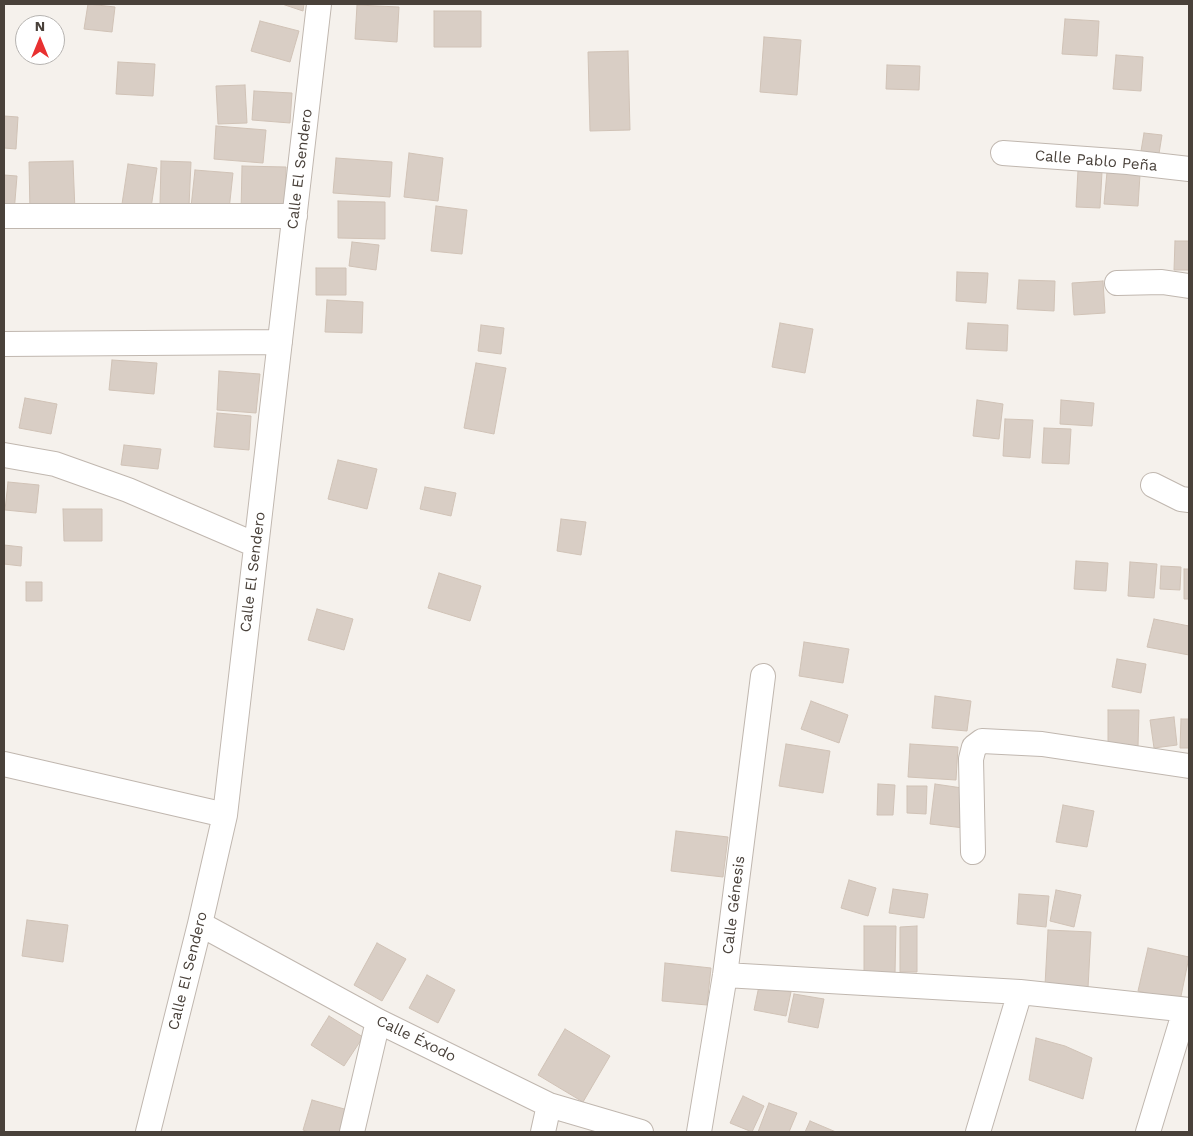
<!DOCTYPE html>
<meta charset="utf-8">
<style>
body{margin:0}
#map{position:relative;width:1193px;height:1136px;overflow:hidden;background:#f5f1ec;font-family:"Work Sans",sans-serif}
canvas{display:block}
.frame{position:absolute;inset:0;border:5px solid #49413a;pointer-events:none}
.north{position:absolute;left:15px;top:15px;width:50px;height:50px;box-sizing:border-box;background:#fff;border:1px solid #b6b3b0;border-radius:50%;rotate:0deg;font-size:14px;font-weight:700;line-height:20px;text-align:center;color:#49413a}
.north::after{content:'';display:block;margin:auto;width:18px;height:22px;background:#e83031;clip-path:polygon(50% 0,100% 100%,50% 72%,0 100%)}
</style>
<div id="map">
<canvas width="1193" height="1136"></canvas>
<div class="frame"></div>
<div class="north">N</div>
</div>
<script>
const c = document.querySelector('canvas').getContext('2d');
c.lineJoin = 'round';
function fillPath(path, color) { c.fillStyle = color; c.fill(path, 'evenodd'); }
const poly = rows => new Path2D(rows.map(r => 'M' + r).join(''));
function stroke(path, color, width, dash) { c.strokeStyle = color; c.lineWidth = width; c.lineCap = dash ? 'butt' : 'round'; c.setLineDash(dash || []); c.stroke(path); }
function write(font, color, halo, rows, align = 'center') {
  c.font = font + ' "Work Sans",sans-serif'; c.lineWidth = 4; c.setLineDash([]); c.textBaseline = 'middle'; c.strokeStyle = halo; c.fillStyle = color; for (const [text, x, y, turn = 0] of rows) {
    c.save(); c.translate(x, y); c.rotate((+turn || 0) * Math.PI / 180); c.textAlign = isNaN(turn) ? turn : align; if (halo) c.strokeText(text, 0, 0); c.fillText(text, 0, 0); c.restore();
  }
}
const building = poly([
 [88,4,115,7,112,32,84,29,88,4],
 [282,4,304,4,303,11,282,4],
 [357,5,399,7,397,42,355,39,357,5],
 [434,11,481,11,481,47,434,47,434,11],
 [1065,19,1099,21,1097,56,1062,54,1065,19],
 [260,21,299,31,290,62,251,51,260,21],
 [764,37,801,40,797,95,760,92,764,37],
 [628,51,630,130,590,131,588,52,628,51],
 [1116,55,1143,57,1141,91,1113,89,1116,55],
 [118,62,155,64,153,96,116,94,118,62],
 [887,65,920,66,919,90,886,89,887,65],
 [245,85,247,123,218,124,216,86,245,85],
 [254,91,292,93,290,123,252,120,254,91],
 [4,116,18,117,16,149,4,148,4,116],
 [216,126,266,130,263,163,214,159,216,126],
 [1144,133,1162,135,1158,160,1140,157,1144,133],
 [409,153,443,158,438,201,404,197,409,153],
 [336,158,392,162,390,197,333,193,336,158],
 [73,161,75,211,30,212,29,162,73,161],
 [161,161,191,162,189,206,160,205,161,161],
 [128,164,157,168,151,208,122,204,128,164],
 [242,166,286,167,285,213,241,212,242,166],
 [195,170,233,173,229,210,191,207,195,170],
 [1078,170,1102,172,1100,208,1076,207,1078,170],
 [1107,172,1140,175,1138,206,1104,204,1107,172],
 [4,175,17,176,14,213,4,212,4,175],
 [338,201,385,202,385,239,338,238,338,201],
 [436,206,467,210,462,254,431,251,436,206],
 [1175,241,1189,241,1189,270,1174,270,1175,241],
 [352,242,379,245,376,270,349,266,352,242],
 [316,268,346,268,346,295,316,295,316,268],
 [957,272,988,273,986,303,956,301,957,272],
 [1019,280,1055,281,1054,311,1017,309,1019,280],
 [1103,281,1105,313,1074,315,1072,283,1103,281],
 [327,300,363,302,362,333,325,332,327,300],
 [780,323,813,329,805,373,772,367,780,323],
 [968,323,1008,325,1007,351,966,349,968,323],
 [481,325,504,328,501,354,478,351,481,325],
 [112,360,157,363,154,394,109,390,112,360],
 [476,363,506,368,494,434,464,428,476,363],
 [219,371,260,374,256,413,217,410,219,371],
 [25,398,57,404,51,434,19,428,25,398],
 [977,400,1003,404,999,439,973,436,977,400],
 [1061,400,1094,403,1092,426,1060,424,1061,400],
 [217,413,251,416,249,450,214,447,217,413],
 [1005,419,1033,420,1030,458,1003,456,1005,419],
 [1044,428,1071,429,1069,464,1042,463,1044,428],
 [124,445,161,449,158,469,121,465,124,445],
 [338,460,377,469,367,509,328,499,338,460],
 [8,482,39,485,36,513,5,510,8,482],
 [425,487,456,493,451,516,420,509,425,487],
 [63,509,102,509,102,541,64,541,63,509],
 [561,519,586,522,581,555,557,551,561,519],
 [4,545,22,547,21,566,4,564,4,545],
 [1076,561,1108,563,1106,591,1074,589,1076,561],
 [1130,562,1157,564,1154,598,1128,596,1130,562],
 [1161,566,1181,567,1180,590,1160,589,1161,566],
 [1184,569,1189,569,1189,599,1184,599,1184,569],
 [439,573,481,586,470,621,428,608,439,573],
 [26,582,42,582,42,601,26,601,26,582],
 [317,609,353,619,344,650,308,640,317,609],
 [1154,619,1189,626,1189,655,1147,647,1154,619],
 [804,642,849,649,843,683,799,676,804,642],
 [1117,659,1146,664,1141,693,1112,687,1117,659],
 [935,696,971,701,967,731,932,728,935,696],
 [811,701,848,715,839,743,801,729,811,701],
 [1108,710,1139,710,1138,747,1108,746,1108,710],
 [1174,717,1177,745,1154,748,1150,720,1174,717],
 [1181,719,1189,719,1189,748,1180,748,1181,719],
 [786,744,830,751,823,793,779,786,786,744],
 [910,744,958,747,956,780,908,777,910,744],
 [878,784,895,785,893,815,877,815,878,784],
 [935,784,969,789,964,828,930,824,935,784],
 [907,786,927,786,926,814,907,813,907,786],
 [1063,805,1094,811,1087,847,1056,842,1063,805],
 [676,831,728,837,723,877,671,871,676,831],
 [849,880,876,888,868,916,841,908,849,880],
 [893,889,928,894,924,918,889,913,893,889],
 [1056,890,1081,895,1074,927,1050,921,1056,890],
 [1019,894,1049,896,1046,927,1017,924,1019,894],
 [27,920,68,925,63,962,22,956,27,920],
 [864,926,896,926,895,974,864,974,864,926],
 [917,926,917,972,900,972,900,927,917,926],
 [1048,930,1091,932,1088,988,1045,985,1048,930],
 [377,943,406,959,382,1001,354,985,377,943],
 [1148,948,1189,957,1180,1001,1138,991,1148,948],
 [665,963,711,968,707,1005,662,1001,665,963],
 [427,975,455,990,438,1023,409,1008,427,975],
 [759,986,791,992,786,1016,754,1010,759,986],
 [794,994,824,999,818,1028,788,1022,794,994],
 [329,1016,363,1037,344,1066,311,1045,329,1016],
 [565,1029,610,1056,583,1102,538,1075,565,1029],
 [1036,1038,1065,1046,1092,1058,1083,1099,1029,1080,1036,1038],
 [743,1096,764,1106,752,1132,730,1123,743,1096],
 [312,1100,348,1110,341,1132,309,1132,303,1130,312,1100],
 [769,1103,797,1113,789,1132,758,1132,769,1103],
 [810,1121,836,1132,805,1132,810,1121]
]);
const minor = poly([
 [1003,153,1128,162,1189,169],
 [4,216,295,216],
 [1117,283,1162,282,1189,286],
 [4,344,280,342],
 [4,455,55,464,128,490,256,545],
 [1153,485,1181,499,1189,500],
 [4,764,225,815],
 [973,852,971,759,974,747,982,741,1042,744,1189,766],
 [200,924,378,1021,549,1105,641,1132],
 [725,975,1020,992,1189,1010],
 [148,1132,200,924,225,815,319,4],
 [352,1132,378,1021],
 [543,1132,549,1105],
 [699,1132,725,975,763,676],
 [978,1132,1020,992],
 [1148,1132,1185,1010]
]);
const streetNames = [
 ["Calle Pablo Peña",1096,161,5],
 ["Calle El Sendero",300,169,-83],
 ["Calle El Sendero",253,572,-83],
 ["Calle Génesis",734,905,-83],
 ["Calle El Sendero",188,971,-76],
 ["Calle Éxodo",416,1039,26]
];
fillPath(building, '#d9cec5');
stroke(building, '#d0c2b6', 1);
stroke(minor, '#c0b7af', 26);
stroke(minor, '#fff', 24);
write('15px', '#49413a', '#fff', streetNames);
</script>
